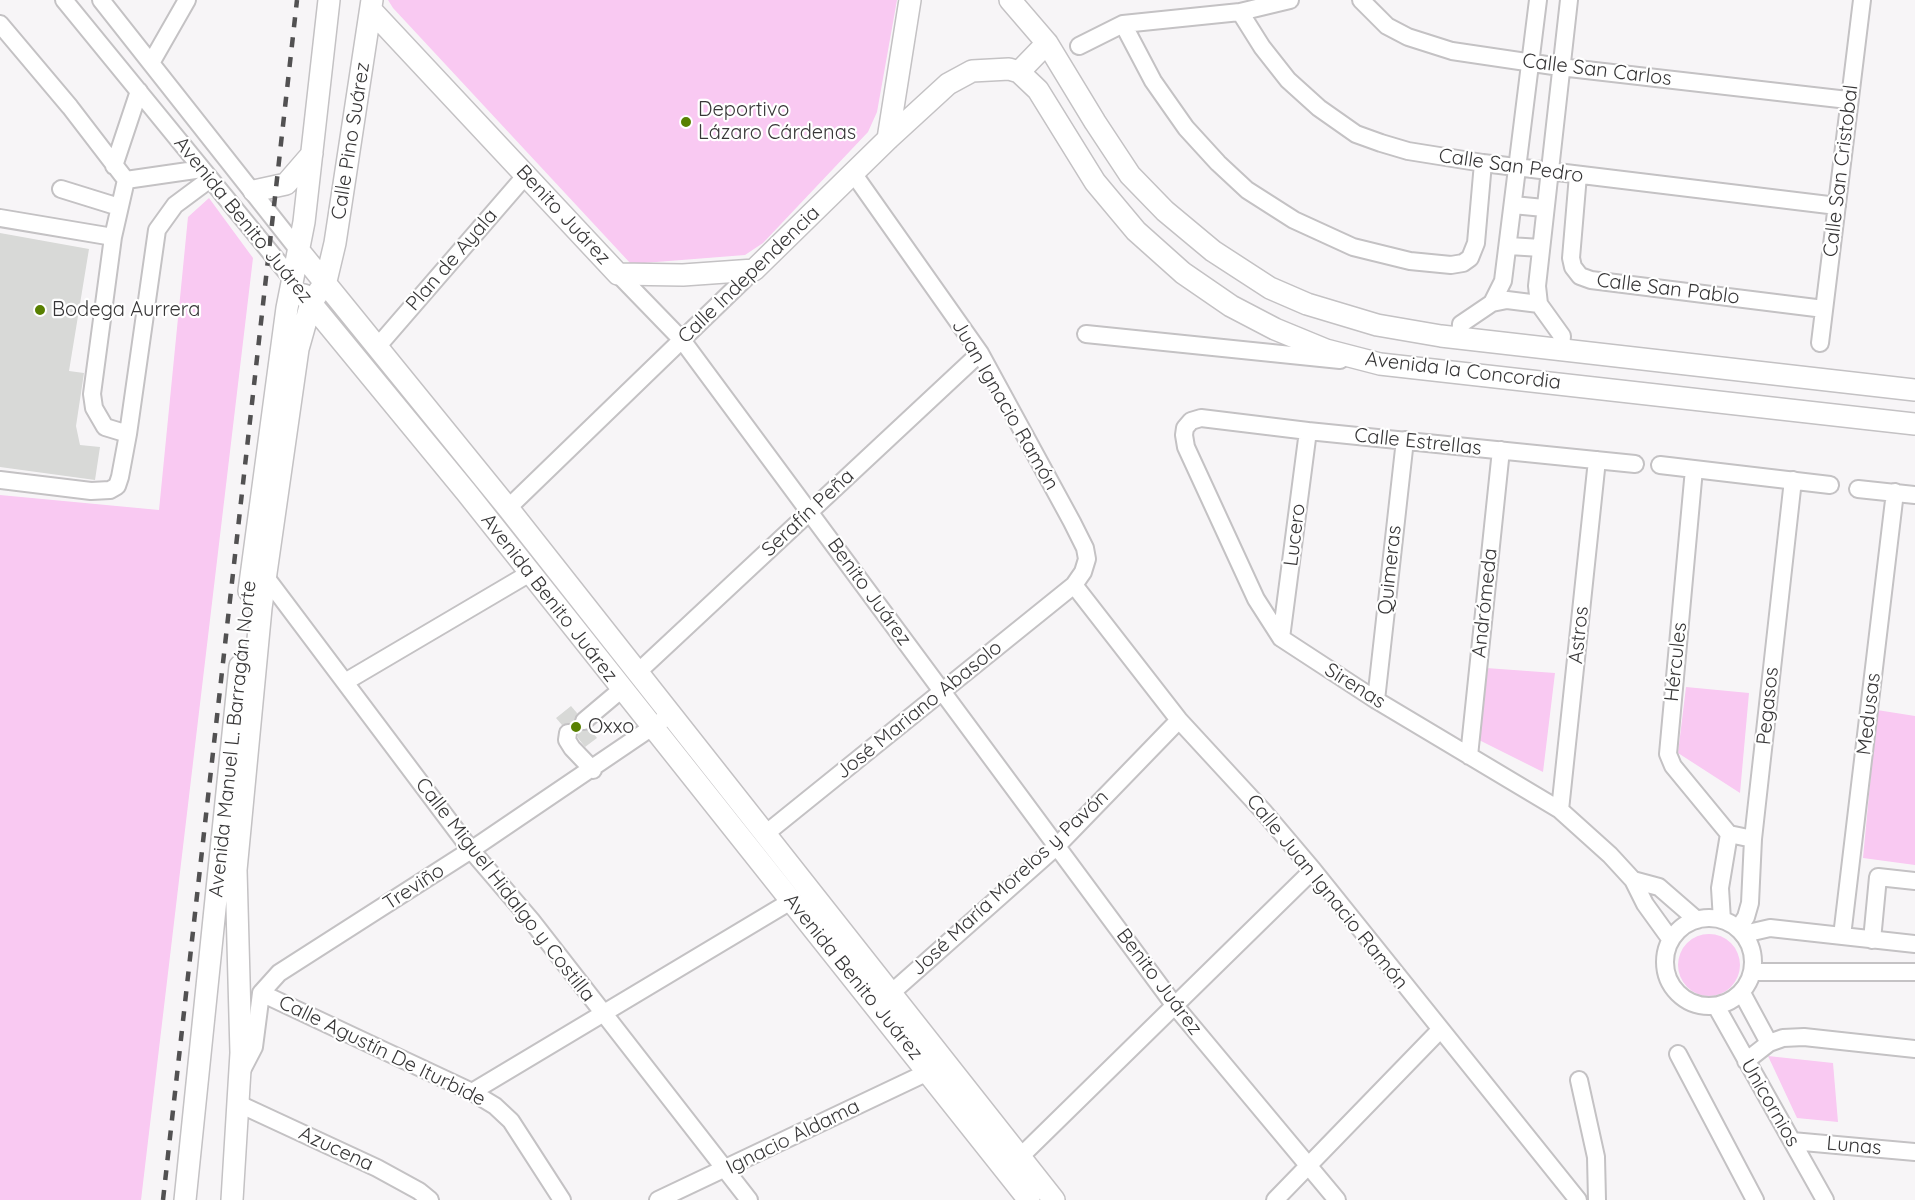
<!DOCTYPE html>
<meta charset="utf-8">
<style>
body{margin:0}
canvas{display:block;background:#f7f5f7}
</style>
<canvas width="1915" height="1200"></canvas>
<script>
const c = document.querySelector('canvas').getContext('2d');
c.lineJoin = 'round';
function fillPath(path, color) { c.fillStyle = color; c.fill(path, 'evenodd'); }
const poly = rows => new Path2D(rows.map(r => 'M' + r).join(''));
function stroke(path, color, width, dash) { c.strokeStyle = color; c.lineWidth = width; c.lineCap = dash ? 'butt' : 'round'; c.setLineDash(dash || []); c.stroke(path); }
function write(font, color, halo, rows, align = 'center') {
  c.font = font + ' Quicksand,sans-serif'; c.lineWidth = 4.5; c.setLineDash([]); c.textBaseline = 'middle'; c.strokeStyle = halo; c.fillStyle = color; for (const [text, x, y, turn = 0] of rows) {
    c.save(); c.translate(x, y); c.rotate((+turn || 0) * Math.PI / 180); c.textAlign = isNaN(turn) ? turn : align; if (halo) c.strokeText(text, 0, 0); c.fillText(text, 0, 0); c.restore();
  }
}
const green = poly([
 [388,0,897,0,877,112,868,132,763,243,745,255,631,264,393,8],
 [209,198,253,258,141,1200,0,1200,0,495,159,510,188,217],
 [1486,668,1555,673,1543,772,1479,740],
 [1686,687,1749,693,1740,793,1678,753],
 [1877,710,1915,716,1915,865,1863,858],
 '1678 965a31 31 0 1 1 62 0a31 31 0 1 1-62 0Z',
 [1768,1056,1833,1063,1838,1122,1797,1118]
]);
const building = poly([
 [0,233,89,249,69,371,84,373,76,426,80,445,100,447,95,480,0,467],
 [571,706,577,713,575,725,569,723,562,725,556,718],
 [578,729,590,729,597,738,585,747,578,738]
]);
const minor = poly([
 [64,0,293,280],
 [101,0,300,252],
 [1361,0,1387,26,1408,37,1452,51,1560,67,1848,100],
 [1240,12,1262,47,1288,80,1319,108,1356,134,1381,143,1408,151,1483,163,1837,206],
 [0,24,70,107,126,180,202,169],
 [1123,24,1153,81,1186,128,1218,163,1247,190,1294,220,1353,247,1410,261,1451,265,1463,263,1470,258,1476,243,1483,163],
 [1079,46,1123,24,1240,12,1290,0],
 [151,63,187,0],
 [114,166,139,91],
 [1578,175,1571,258,1573,267,1580,276,1591,280,1824,309],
 [61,189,119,207],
 [1513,205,1544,208],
 [0,218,113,237,92,394,94,408,105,427,128,434,157,230,175,205,210,179],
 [113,237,126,180],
 [1509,246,1541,248],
 [618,274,682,340,1175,1006,1337,1200],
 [1492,303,1507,300,1539,304],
 [1086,334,1340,360],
 [1460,338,1461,324,1492,303,1503,281,1538,0],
 [1820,343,1862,0],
 [378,346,526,175],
 [1561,349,1562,336,1539,304,1537,286,1569,0],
 [1635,464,1308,431,1201,418,1191,421,1185,428,1184,435,1186,447,1256,599,1281,638,1376,700,1560,810,1610,855,1633,880,1645,904,1671,940],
 [1660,465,1830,485],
 [1694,469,1668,754,1673,766,1729,834,1753,839],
 [0,480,91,491,110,490,117,486,120,477,128,434],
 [1858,489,1915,495],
 [508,508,754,270],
 [265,576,471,850,531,920,749,1200],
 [1074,585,1179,720,1263,811,1313,870,1578,1200],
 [1281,638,1308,431],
 [637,673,980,353],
 [345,682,530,573],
 [1376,700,1405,440],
 [584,721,622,689],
 [568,733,567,740,572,748,593,770],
 [1469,756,1501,450],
 [1560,810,1597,460],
 [764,835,1074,585,1083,572,1087,559,1085,548,1072,522,980,353,853,173],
 [1633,880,1659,887,1697,920],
 '1665 962a44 44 0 1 1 88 0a44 44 0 1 1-88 0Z',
 [1722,920,1720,888,1729,834],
 [1738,929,1746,917,1750,903,1753,839,1793,480],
 [1744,934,1770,928,1915,944],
 [1842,936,1895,492],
 [1872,940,1878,877,1915,881],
 [1753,972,1915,972],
 [261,993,472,1092,495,1106,511,1121,562,1200],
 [1742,993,1769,1043],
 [890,994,1057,846,1179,720],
 [1716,1006,1825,1200],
 [1678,1054,1755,1200],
 [1746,1061,1769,1043,1783,1038,1804,1037,1915,1049],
 [240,1074,254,1047,261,993,279,973,471,850,670,715],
 [1579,1080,1596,1157,1597,1200],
 [472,1092,791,901],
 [239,1104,377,1168,419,1191,430,1200],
 [1792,1141,1915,1152],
 [1020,1157,1313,870],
 [658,1200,928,1072],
 [1275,1200,1440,1030]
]);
const major = poly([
 [1010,0,1047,43,1095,122,1130,175,1165,211,1213,251,1270,288,1307,304,1377,325,1441,336,1915,390],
 [371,10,618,274,683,275,754,270,888,139,948,84,972,71,1009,69,1019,72,1038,90,1095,182,1136,231,1183,273,1231,306,1275,329,1326,350,1380,364,1915,424],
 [1019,72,1047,43],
 [888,139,910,0],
 [254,191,286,184,312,154],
 [300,252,508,508,1054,1200],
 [304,295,467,493,1029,1200],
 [249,591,287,308,304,222,329,0],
 [185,1200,240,666],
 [232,1200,241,1053,236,870,261,608,298,349,311,303,326,281,335,243,372,0]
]);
const rail = poly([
 [163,1200,297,0]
]);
const markers = [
 [686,122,6,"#588001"],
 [40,310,6,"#588001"],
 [576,727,6,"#588001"]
];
const streetNames = [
 ["Calle San Carlos",1597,70,7],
 ["Calle Pino Suárez",351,141,-81],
 ["Calle San Pedro",1511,166,8],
 ["Calle San Cristobal",1841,171,-83],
 ["Benito Juárez",563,215,47],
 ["Avenida Benito Juárez",243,220,51],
 ["Plan de Ayala",452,260,-49],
 ["Calle Independencia",749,275,-44],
 ["Calle San Pablo",1668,289,7],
 ["Avenida la Concordia",1463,371,7],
 ["Juan Ignacio Ramón",1005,405,60],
 ["Calle Estrellas",1418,442,6],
 ["Serafín Peña",808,513,-43],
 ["Lucero",1295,535,-83],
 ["Quimeras",1390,570,-84],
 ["Benito Juárez",869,592,54],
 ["Avenida Benito Juárez",549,598,52],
 ["Andrómeda",1485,603,-84],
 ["Astros",1579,635,-84],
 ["Hércules",1676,662,-84],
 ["Sirenas",1355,686,32],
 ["Pegasos",1768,706,-84],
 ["José Mariano Abasolo",919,710,-39],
 ["Medusas",1869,714,-83],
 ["Avenida Manuel L. Barragán Norte",233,739,-84],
 ["José María Morelos y Pavón",1010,883,-43],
 ["Treviño",414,887,-33],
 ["Calle Miguel Hidalgo y Costilla",505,890,52],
 ["Calle Juan Ignacio Ramón",1327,892,51],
 ["Avenida Benito Juárez",853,977,51],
 ["Benito Juárez",1159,982,53],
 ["Calle Agustín De Iturbide",382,1051,26],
 ["Unicornios",1770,1103,60],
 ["Ignacio Aldama",793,1137,-26],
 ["Lunas",1854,1146,5],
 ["Azucena",336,1149,25]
];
const poiNames = [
 ["Deportivo",698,110],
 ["Lázaro Cárdenas",698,133],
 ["Bodega Aurrera",52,310],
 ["Oxxo",588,727]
];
fillPath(green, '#f9c9f2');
fillPath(building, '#d8d9d7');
stroke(minor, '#c4c2c4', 20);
stroke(major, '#c4c2c4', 24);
stroke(minor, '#fff', 16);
stroke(major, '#fff', 21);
stroke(rail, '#525152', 4.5, [10, 10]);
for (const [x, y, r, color] of markers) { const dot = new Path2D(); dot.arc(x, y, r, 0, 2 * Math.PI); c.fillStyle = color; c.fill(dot); stroke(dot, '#fff', 2); }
write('20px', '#373637', '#fff', streetNames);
write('20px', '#373637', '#fff', poiNames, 'left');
</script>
